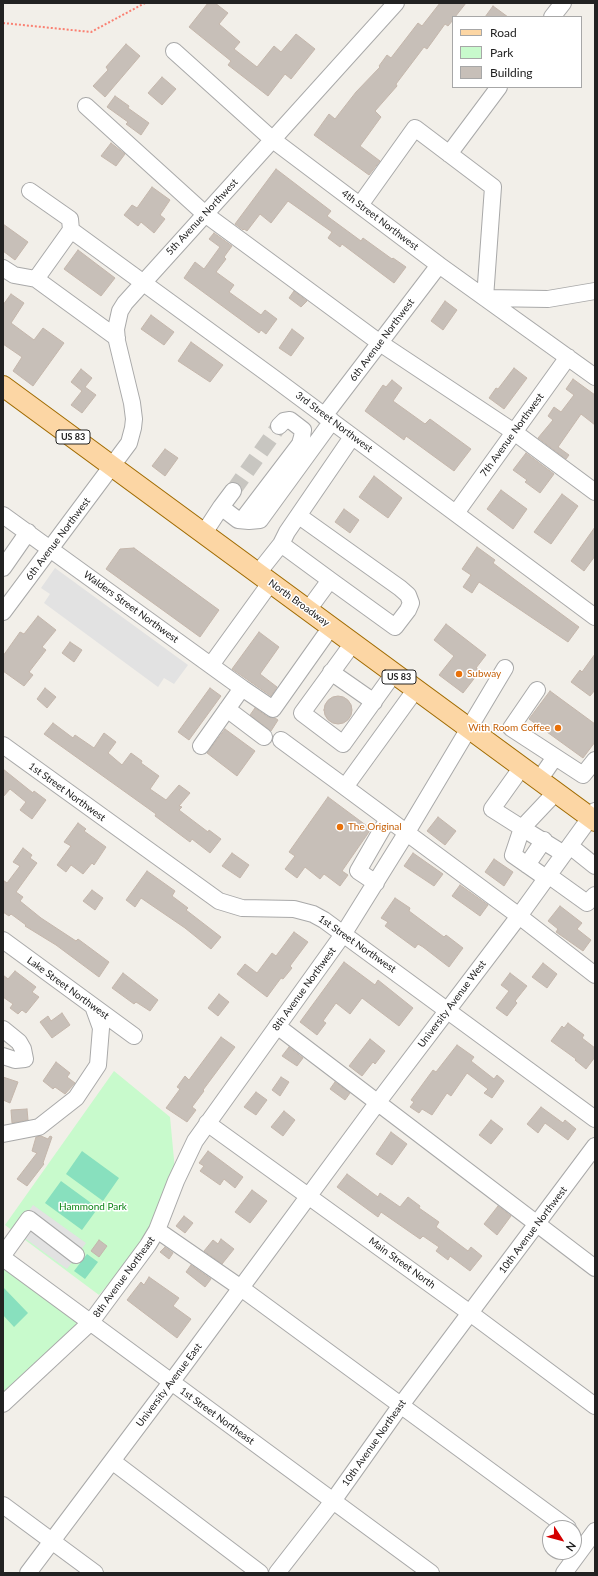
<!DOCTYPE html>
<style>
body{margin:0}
#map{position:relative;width:598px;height:1576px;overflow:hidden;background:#f2efe9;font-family:Lato,sans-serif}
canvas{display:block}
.frame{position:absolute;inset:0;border:4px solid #222;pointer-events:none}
.legend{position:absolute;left:452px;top:16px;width:130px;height:72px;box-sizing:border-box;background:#fff;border:1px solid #a7a7a7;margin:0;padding:5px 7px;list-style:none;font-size:12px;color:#222}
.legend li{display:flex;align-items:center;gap:8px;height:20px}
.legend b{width:20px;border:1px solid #a7a7a7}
.north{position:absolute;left:542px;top:1520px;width:40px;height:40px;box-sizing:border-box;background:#fff;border:1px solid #a7a7a7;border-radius:50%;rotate:126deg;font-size:11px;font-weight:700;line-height:16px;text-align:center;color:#222}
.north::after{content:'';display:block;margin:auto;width:14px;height:18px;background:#d40000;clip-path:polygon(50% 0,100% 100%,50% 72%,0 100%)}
</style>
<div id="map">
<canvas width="598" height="1576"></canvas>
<div class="frame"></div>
<ul class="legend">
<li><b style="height:5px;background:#fcd6a4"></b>Road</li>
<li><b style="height:11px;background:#c8facc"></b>Park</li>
<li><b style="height:11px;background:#c7bfb8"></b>Building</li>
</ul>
<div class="north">N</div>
</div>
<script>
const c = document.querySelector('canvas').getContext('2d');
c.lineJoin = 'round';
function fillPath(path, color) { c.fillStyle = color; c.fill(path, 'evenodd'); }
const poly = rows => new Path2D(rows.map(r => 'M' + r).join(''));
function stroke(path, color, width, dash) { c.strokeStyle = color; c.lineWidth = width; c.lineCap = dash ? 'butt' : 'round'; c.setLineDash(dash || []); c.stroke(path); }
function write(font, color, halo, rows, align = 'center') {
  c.font = font + ' Lato,sans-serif'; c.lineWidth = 3; c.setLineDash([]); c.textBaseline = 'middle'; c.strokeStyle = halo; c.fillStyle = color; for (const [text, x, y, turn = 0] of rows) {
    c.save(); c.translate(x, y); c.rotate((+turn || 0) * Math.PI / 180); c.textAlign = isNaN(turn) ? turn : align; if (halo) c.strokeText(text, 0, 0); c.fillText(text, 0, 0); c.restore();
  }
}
const park = poly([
 [114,1071,170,1117,176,1181,143,1243,99,1295,5,1225],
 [3,1258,91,1322,3,1404]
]);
const pitch = poly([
 [82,1151,119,1178,103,1201,66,1174],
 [61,1181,98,1208,82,1230,45,1203],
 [87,1254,98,1262,85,1279,74,1271],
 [3,1287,28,1313,14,1327,3,1315]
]);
const parking = poly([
 [55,568,188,665,174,684,164,678,158,687,44,603,50,594,41,588],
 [33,1205,86,1243,67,1269,15,1231]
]);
const building = poly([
 [208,3,215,3,228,13,219,24,240,42,234,49,257,67,274,46,281,52,296,34,315,49,291,79,285,74,268,96,228,65,231,61,189,27,208,3],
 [440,3,466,3,455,17,453,17,453,20,448,26,445,24,427,49,424,47,396,84,397,86,375,111,381,117,360,146,380,161,369,175,314,135,329,114,335,119,356,92,380,67,379,66,387,55,391,58,418,23,422,26,440,3],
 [493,6,508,17,485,17,493,6],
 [126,44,140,56,105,97,93,86,108,70,106,67,126,44],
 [162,77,176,89,162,105,148,93,162,77],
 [115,96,129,106,128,108,149,123,141,135,126,124,128,122,107,107,115,96],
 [111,143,125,154,116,166,101,156,111,143],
 [276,169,331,211,327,216,361,241,363,238,392,259,393,258,406,267,394,283,342,244,340,247,328,238,332,232,288,201,271,223,260,214,247,231,244,229,243,230,235,224,276,169],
 [152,187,170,200,160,215,165,219,154,233,141,222,138,226,124,215,132,205,137,208,152,187],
 [3,224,28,242,15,260,3,251,3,224],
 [214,233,232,246,224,257,226,259,216,272,234,285,229,292,261,315,265,310,277,319,266,334,261,330,259,333,184,278,195,262,204,269,220,247,209,239,214,233],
 [78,250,115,278,101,296,64,269,78,250],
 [294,291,307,301,301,307,289,298,294,291],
 [11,294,24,303,11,323,34,340,43,328,64,343,33,386,13,371,22,357,3,344,3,305,11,294],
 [445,301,457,310,443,330,431,321,445,301],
 [151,315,174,332,164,345,141,329,151,315],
 [292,329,304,338,291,356,279,348,292,329],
 [191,342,223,365,210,382,178,361,191,342],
 [514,368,527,378,504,409,489,398,496,388,498,389,514,368],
 [81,369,92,378,85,387,96,395,82,413,71,405,82,391,71,382,81,369],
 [573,379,595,395,595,425,581,414,558,447,569,455,566,459,538,438,553,420,548,416,554,407,561,412,574,395,566,389,573,379],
 [392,380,402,388,393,401,425,424,430,419,471,449,454,471,406,436,404,440,365,411,383,385,386,387,392,380],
 [165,449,178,458,165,476,152,466,165,449],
 [526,453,554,474,540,493,525,482,527,480,513,470,526,453],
 [374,476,402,498,388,518,359,497,374,476],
 [501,490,527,509,513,529,487,509,501,490],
 [562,494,578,506,551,544,534,532,562,494],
 [344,509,359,520,350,533,335,522,344,509],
 [595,527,595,556,584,571,571,561,595,527],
 [477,547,495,560,493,563,514,579,579,627,568,642,479,582,472,593,463,587,471,575,462,569,477,547],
 [134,548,219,610,200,637,106,569,120,549,134,548],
 [38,616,56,630,42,647,46,650,29,672,33,675,24,686,3,671,3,656,20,632,24,634,38,616],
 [446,624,486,655,476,668,480,671,463,693,439,675,454,656,434,640,446,624],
 [259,632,279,647,260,674,277,687,271,696,232,669,259,632],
 [70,642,82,650,74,662,62,653,70,642],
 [595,654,595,690,590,696,571,682,580,670,582,672,595,654],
 [45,688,56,697,47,708,37,699,45,688],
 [210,688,221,696,189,740,178,732,210,688],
 [550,691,595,724,595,742,583,758,529,719,550,691],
 '324 710a14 14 0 1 1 28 0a14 14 0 1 1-28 0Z',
 [255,708,268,717,275,718,278,720,271,731,250,715,255,708],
 [53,723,73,738,75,735,94,748,104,733,116,742,108,753,122,765,131,753,142,761,141,763,159,776,150,789,166,800,179,785,190,793,179,806,182,807,179,810,208,832,209,830,221,839,210,853,192,839,190,842,155,816,156,814,44,734,53,723],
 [225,729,255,751,237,776,207,753,225,729],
 [3,769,33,793,34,791,46,800,32,819,20,810,26,802,10,789,3,797,3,769],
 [328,797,371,829,342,871,348,875,340,886,324,874,320,879,305,867,297,878,285,869,295,856,289,852,328,797],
 [438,817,456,831,445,845,427,831,438,817],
 [78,823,86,829,84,831,106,847,94,865,92,863,83,874,71,865,66,872,57,865,71,846,64,842,78,823],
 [23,848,32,855,30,858,37,863,16,892,23,897,20,901,41,918,76,941,78,939,109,962,99,977,56,945,25,926,26,925,11,914,9,916,3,912,3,880,7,883,20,866,13,862,23,848],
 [232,853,249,865,240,878,222,866,232,853],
 [413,853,443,874,434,886,404,866,413,853],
 [494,859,513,872,504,886,485,872,494,859],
 [147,871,175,891,172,896,188,908,186,910,221,937,211,949,185,928,141,898,135,907,126,900,147,871],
 [460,885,488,905,480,916,452,896,460,885],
 [92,890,103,898,95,910,83,901,92,890],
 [395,898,410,908,409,911,444,937,446,935,463,948,449,967,423,947,418,944,415,948,385,926,388,922,381,918,395,898],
 [560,906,582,923,577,929,591,940,583,951,556,932,558,929,548,921,560,906],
 [294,932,308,942,290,966,292,968,283,979,281,978,267,997,237,974,245,964,257,973,272,953,276,956,294,932],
 [344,962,375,985,378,980,413,1008,399,1026,362,998,350,1014,336,1003,323,1021,326,1023,317,1035,300,1022,344,962],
 [543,963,557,974,547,988,532,977,543,963],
 [15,971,36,987,32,992,39,997,26,1013,22,1010,18,1014,10,1008,13,1004,3,997,3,975,8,979,15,971],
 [123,973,158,1000,150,1011,136,1002,134,1004,112,988,123,973],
 [510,973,527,986,515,1001,517,1003,507,1016,496,1008,509,991,501,985,510,973],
 [219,994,229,1002,218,1016,208,1008,219,994],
 [62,1013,70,1025,52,1038,40,1022,48,1016,51,1021,62,1013],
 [568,1023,584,1035,582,1038,595,1048,595,1057,586,1069,575,1060,576,1059,551,1041,562,1026,564,1028,568,1023],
 [221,1037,235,1047,203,1090,204,1091,192,1107,196,1110,187,1122,166,1108,180,1089,177,1087,185,1076,189,1080,221,1037],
 [370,1039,385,1051,375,1064,373,1062,362,1076,349,1066,370,1039],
 [457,1045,474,1057,471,1061,494,1079,497,1075,504,1081,492,1098,484,1093,488,1089,467,1073,451,1096,447,1093,432,1115,422,1109,419,1113,410,1107,414,1102,411,1100,433,1070,436,1072,457,1045],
 [289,1047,303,1058,297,1066,282,1056,289,1047],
 [56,1062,70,1073,67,1077,75,1083,65,1094,55,1087,53,1089,43,1081,56,1062],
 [3,1077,18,1082,10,1103,3,1100,3,1077],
 [281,1077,289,1082,280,1096,272,1090,281,1077],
 [335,1082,350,1093,345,1100,330,1089,335,1082],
 [256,1092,267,1100,256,1115,244,1107,256,1092],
 [541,1107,563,1123,565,1120,576,1129,568,1140,545,1123,538,1133,527,1124,541,1107],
 [27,1109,28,1120,12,1123,11,1110,27,1109],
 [284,1111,295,1120,283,1136,271,1127,284,1111],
 [491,1120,503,1129,491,1144,479,1135,491,1120],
 [391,1132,407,1144,392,1165,376,1154,391,1132],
 [41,1136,48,1139,50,1136,52,1137,43,1163,44,1164,27,1186,17,1179,37,1153,32,1151,36,1137,41,1136],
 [208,1151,243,1177,235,1188,224,1179,220,1185,200,1171,204,1166,199,1163,208,1151],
 [347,1174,378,1197,380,1193,400,1207,408,1197,420,1206,419,1208,439,1222,436,1227,468,1251,471,1247,482,1256,470,1271,450,1256,448,1260,436,1251,439,1247,423,1236,420,1239,381,1212,378,1217,337,1187,347,1174],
 [252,1190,267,1201,250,1223,235,1212,252,1190],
 [498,1206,511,1216,497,1235,484,1224,498,1206],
 [184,1216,193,1223,185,1233,176,1226,184,1216],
 [221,1239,234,1249,222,1264,204,1251,213,1240,218,1244,221,1239],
 [99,1240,107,1246,99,1257,91,1251,99,1240],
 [165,1247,173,1253,169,1259,160,1252,165,1247],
 [191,1265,211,1279,205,1287,186,1272,191,1265],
 [149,1277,179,1298,173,1306,191,1319,177,1338,127,1300,141,1282,144,1285,149,1277]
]);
const minorTunnel = poly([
 [233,491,279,426]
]);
const path = poly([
 [3,23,91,32,145,3]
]);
const minor = poly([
 [552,17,563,3],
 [174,51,273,140,439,265,595,377],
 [86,106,205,214,380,343,514,432,595,492],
 [449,154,499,87],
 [30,191,70,219,71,230,36,279,117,338],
 [360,205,415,128,493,187,485,298,548,299,595,291],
 [71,230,271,376,595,617],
 [3,268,14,275,36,279],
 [324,416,439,265],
 [221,507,233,491],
 [456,513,568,357],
 [3,515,242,688],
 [299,516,400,588,408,595,411,603,408,610,395,627,330,580],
 [244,520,246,515,300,444,302,437,303,430,290,420,284,421,279,426],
 [204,533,221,507,238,520,249,521,260,520,332,421],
 [281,544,330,580,308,610],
 [3,568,28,532],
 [258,573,281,544,287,532,352,437],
 [3,612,129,443,133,428,134,419,132,403,117,341,116,329,120,311,125,303,396,3],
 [353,643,302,713,343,744,394,673],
 [211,665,271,582],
 [331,672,374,702],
 [537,690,511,728,583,775,595,760],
 [227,709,264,737],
 [281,740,345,787,416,689],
 [3,745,219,901,242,908,294,909,313,914,324,920,595,1119],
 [201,746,242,688,273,709,331,627],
 [522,767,492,809,522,828,513,855,546,878],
 [539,780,555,757],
 [345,787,519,916,595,975],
 [556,792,522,828,564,854],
 [570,846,595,866],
 [527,865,544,840],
 [548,875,587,903,595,895],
 [376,883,358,871,388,819],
 [3,940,134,1036],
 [277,1026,595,1268],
 [3,1029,19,1042,23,1049,25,1059,15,1060,3,1056],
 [207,1123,470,1313,595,1406],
 [3,1134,39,1127,76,1098,98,1065,101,1028,93,1006],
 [157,1230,241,1288,568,1528],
 [3,1255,29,1219,76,1255],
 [3,1258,431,1573],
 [3,1404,91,1322,148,1245,157,1230,176,1181,195,1141,344,933,407,832,505,668],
 [112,1461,260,1573],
 [3,1505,95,1573],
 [28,1573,181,1369,378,1102,519,916,595,811],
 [277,1573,333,1501,401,1405,595,1146],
 [564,1573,595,1531]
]);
const major = poly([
 [3,386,595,821]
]);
const markers = [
 [459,674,4,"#e8710a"],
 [558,728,4,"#e8710a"],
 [340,827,4,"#e8710a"]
];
const shields = [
 [73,437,34],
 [399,677,34]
];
const shieldNames = [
 ["US 83",73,437],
 ["US 83",399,677]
];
const streetNames = [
 ["5th Avenue Northwest",202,217,-47],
 ["4th Street Northwest",380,220,37],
 ["6th Avenue Northwest",382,340,-53],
 ["3rd Street Northwest",334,422,37],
 ["7th Avenue Northwest",512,435,-54],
 ["6th Avenue Northwest",58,539,-53],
 ["North Broadway",299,603,36],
 ["Walders Street Northwest",131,607,36],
 ["1st Street Northwest",67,792,36],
 ["1st Street Northwest",357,944,35],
 ["Lake Street Northwest",68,988,36],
 ["8th Avenue Northwest",304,989,-54],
 ["University Avenue West",452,1004,-53],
 ["10th Avenue Northwest",533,1230,-53],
 ["Main Street North",402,1263,36],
 ["8th Avenue Northeast",124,1277,-54],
 ["University Avenue East",169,1385,-53],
 ["1st Street Northeast",217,1416,36],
 ["10th Avenue Northeast",374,1443,-55]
];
const foodNames = [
 ["Subway",467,674],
 ["With Room Coffee",550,728,"right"],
 ["The Original",348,827]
];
const parkNames = [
 ["Hammond Park",93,1207]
];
fillPath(park, '#c8facc');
fillPath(pitch, '#88e0be');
fillPath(parking, '#e2e2e2');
fillPath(building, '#c7bfb8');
stroke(building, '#c4b6ab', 1);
stroke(minorTunnel, '#c8c6c1', 16, [16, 8]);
stroke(minor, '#a9a9a9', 18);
stroke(major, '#a06b00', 22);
stroke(path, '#fa8072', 2, [2, 2]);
stroke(minor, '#fff', 16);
stroke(major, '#fcd6a4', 20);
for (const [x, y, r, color] of markers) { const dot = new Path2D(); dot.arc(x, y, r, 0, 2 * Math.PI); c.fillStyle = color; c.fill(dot); stroke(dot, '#fff', 1.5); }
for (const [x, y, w] of shields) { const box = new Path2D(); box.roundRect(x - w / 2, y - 7, w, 14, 3); c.fillStyle = '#fff'; c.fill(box); stroke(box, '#222', 1); }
write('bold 9px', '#222', null, shieldNames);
write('10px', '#222', '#fff', streetNames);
write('10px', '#c56008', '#fff', foodNames, 'left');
write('10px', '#0c8416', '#fff', parkNames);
</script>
